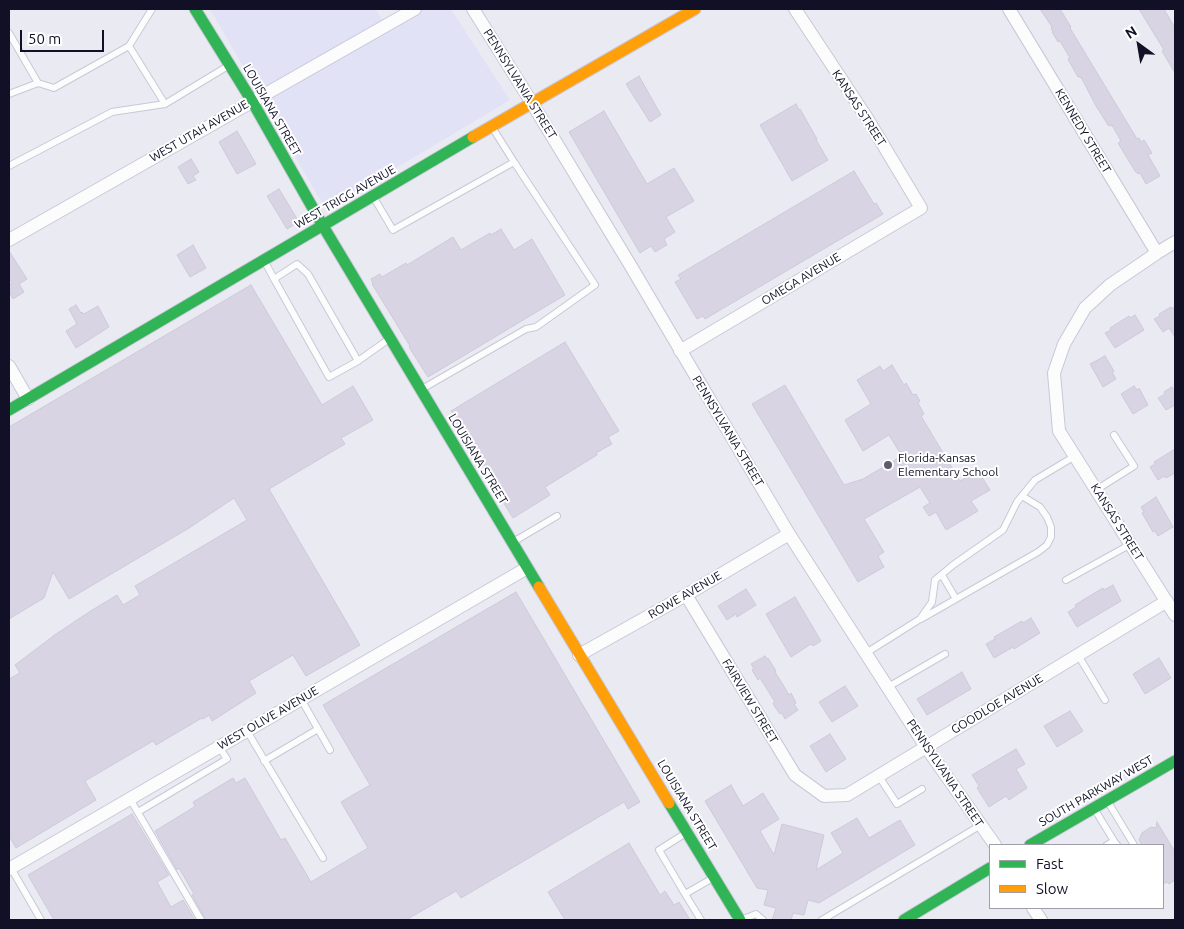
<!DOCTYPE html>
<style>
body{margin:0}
#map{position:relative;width:1184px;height:929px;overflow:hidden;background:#eaebf2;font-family:Ubuntu,sans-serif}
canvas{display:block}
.frame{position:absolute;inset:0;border:10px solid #111027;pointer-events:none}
.legend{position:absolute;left:989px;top:844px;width:175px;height:65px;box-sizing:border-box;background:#fff;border:1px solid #a09fa9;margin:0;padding:6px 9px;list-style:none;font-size:15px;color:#111027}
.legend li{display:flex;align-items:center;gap:10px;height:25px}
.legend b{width:25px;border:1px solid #a09fa9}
.north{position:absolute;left:1114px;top:20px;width:50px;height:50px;-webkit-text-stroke:4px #fff;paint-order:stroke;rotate:328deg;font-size:14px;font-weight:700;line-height:20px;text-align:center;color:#111027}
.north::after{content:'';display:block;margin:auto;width:18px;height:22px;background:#111027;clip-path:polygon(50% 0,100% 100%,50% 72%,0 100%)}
.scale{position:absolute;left:20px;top:30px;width:84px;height:22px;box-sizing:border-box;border:2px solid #111027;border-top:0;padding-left:6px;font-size:15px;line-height:18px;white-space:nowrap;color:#111027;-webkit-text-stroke:4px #fff;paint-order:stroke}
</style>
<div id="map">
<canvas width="1184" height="929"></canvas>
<div class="frame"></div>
<ul class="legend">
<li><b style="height:6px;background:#30b455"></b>Fast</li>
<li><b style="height:6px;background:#ff9f0a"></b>Slow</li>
</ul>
<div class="north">N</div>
<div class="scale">50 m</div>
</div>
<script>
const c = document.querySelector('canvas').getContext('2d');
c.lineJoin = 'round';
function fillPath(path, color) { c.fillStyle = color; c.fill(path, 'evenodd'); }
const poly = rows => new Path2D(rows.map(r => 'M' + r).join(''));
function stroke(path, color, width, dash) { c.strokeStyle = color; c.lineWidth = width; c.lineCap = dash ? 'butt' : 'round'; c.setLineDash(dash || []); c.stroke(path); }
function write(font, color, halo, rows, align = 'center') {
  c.font = font + ' Ubuntu,sans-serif'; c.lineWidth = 4; c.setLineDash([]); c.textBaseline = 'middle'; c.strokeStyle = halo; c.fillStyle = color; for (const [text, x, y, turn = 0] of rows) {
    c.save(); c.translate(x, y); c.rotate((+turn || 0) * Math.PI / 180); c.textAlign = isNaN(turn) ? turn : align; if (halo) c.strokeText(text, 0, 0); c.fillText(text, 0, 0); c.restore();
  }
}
const built = poly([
 [210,9,376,9,382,20,401,9,451,9,510,100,326,210]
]);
const building = poly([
 [1040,9,1060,9,1071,27,1070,28,1073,33,1134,134,1137,139,1139,138,1141,142,1144,140,1152,153,1148,155,1160,176,1146,184,1140,173,1138,174,1135,171,1118,143,1121,141,1112,125,1110,126,1108,125,1096,106,1081,77,1080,78,1079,76,1078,77,1069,61,1068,59,1070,58,1060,41,1058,42,1052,32,1053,32,1051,28,1052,27,1040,9],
 [1139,9,1164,9,1175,28,1175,73,1162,51,1164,50,1139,9],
 [639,76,661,115,650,122,626,84,639,76],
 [796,104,799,110,800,109,817,139,816,140,828,160,792,181,760,125,796,104],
 [604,111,647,184,674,168,694,201,666,217,675,232,664,239,667,245,655,252,651,246,640,253,569,132,604,111],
 [237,131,256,164,237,174,219,142,237,131],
 [191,159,199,172,193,176,196,180,188,184,178,167,191,159],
 [854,171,874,204,876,203,883,214,705,319,703,316,697,319,675,282,681,279,678,275,854,171],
 [279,189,299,222,287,229,267,196,279,189],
 [501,229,514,250,532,239,565,295,428,377,409,347,410,346,372,284,373,283,371,279,380,274,382,277,406,263,407,265,453,237,461,250,490,233,491,235,501,229],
 [193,245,206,268,190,277,177,255,193,245],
 [9,251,27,279,19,284,24,292,13,299,9,291,9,285,12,283,9,278,9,251],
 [251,285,322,405,353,386,373,420,341,438,345,444,269,489,360,645,306,676,293,655,249,681,256,693,212,721,209,715,203,719,202,718,156,745,153,741,85,781,96,800,16,848,9,836,9,679,20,673,15,665,56,634,89,612,117,595,123,605,140,595,135,586,247,520,234,498,189,528,69,599,53,572,44,598,9,619,9,427,251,285],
 [76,305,81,313,82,312,84,314,98,306,109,327,76,348,66,331,77,324,69,309,76,305],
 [1175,306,1175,337,1169,328,1163,332,1154,319,1160,316,1159,314,1171,307,1172,309,1175,306],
 [1135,315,1144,330,1115,348,1105,333,1111,330,1110,328,1129,316,1130,318,1135,315],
 [565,342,619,431,608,437,612,444,596,453,597,455,545,487,550,495,513,518,497,492,499,491,451,411,565,342],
 [1105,356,1114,371,1112,372,1116,379,1103,387,1090,364,1105,356],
 [892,365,904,385,906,383,913,395,916,394,920,401,918,403,924,414,921,416,960,481,978,471,990,490,971,501,978,511,946,530,936,512,929,516,923,507,930,503,920,487,864,519,884,552,878,556,884,567,858,582,752,404,785,385,844,485,863,479,902,456,889,435,863,451,845,420,871,404,857,380,880,366,883,371,892,365],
 [1134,386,1137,390,1139,388,1148,405,1133,414,1121,394,1134,386],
 [1172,387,1175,391,1175,405,1166,410,1158,398,1165,394,1164,392,1172,387],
 [1175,449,1175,473,1166,478,1164,476,1158,480,1150,467,1155,464,1154,462,1175,449],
 [1156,497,1173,527,1158,536,1155,531,1153,532,1142,513,1144,512,1141,507,1156,497],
 [1113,585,1121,601,1077,627,1068,612,1076,607,1075,605,1083,600,1103,588,1104,590,1113,585],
 [746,589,756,605,737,617,736,614,727,620,718,606,746,589],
 [516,592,640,802,628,809,624,802,461,898,456,891,406,920,206,920,192,895,194,894,179,868,177,870,155,831,194,807,195,806,193,802,233,778,236,783,245,778,281,840,285,838,311,882,368,848,341,802,370,785,323,705,516,592],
 [795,597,821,641,813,646,811,644,791,657,766,614,795,597],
 [1031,618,1040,633,1014,649,1013,647,994,658,986,644,995,639,994,637,1022,621,1023,623,1031,618],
 [765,656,767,659,768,658,776,671,775,672,785,688,789,695,791,693,796,703,794,704,798,710,785,719,782,713,780,714,775,707,773,703,775,702,760,678,758,680,752,670,754,669,751,664,765,656],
 [1159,658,1171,678,1145,694,1133,674,1159,658],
 [962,672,971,689,927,715,917,699,962,672],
 [845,686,858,706,832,722,819,702,845,686],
 [1070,711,1083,731,1057,747,1044,726,1070,711],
 [830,734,846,759,826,772,810,746,830,734],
 [1016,749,1025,764,1016,769,1027,788,1009,800,1006,796,989,807,977,788,979,786,972,775,1016,749],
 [731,785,743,806,763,793,779,819,760,831,774,855,782,824,824,835,816,870,843,853,831,833,857,818,869,838,900,820,915,845,819,903,808,900,804,915,793,913,791,920,772,920,776,908,764,905,768,890,757,888,705,801,731,785],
 [132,814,169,875,157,882,171,907,183,900,195,920,54,920,28,875,132,814],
 [1157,822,1175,852,1175,880,1169,884,1167,882,1163,884,1163,845,1142,845,1139,840,1142,833,1151,827,1156,828,1157,822],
 [629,843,660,895,665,891,674,905,679,902,690,920,565,920,548,892,629,843]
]);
const lane = poly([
 [152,9,129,46,165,104,228,66],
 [9,33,38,83,9,94],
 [38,83,54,88,129,46],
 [492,127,514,162],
 [9,166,112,112,165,104],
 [374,198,393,230,514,162,595,285,536,327,526,329,422,389],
 [264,260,274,279,297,264,308,274,358,361,389,339],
 [274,279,329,377,358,361],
 [1096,490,1134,466,1114,435],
 [513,542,557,516],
 [942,575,956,599],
 [1066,580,1131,544],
 [921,619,1038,552,1047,545,1051,537,1051,527,1047,517,1040,507,1022,496],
 [866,653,920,619,932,602,935,580,953,565,1003,530,1017,502,1035,480,1075,456],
 [1078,655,1105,700],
 [888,687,945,654],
 [301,699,330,750],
 [247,731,323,858],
 [264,761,318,729],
 [878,775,897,804,922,789],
 [130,799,201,920],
 [1108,802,1134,845],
 [1095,810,1114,841],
 [138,812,227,759,219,747],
 [686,833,659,850,685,894,713,878],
 [1107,845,1114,841,1117,845],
 [11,868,41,920],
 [685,894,701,920],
 [741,920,756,914,763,920],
 [822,920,981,825]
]);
const street = poly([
 [473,9,532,103,629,263,789,534,926,747,995,845],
 [1009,9,1157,253],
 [9,240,415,9],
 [1175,242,1157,253,1110,285,1085,308,1064,344,1054,373,1059,431,1175,615],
 [680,351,921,208,867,118,795,9],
 [9,366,28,399],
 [686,595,795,775,824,796,847,795,1167,601],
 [579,655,686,595,789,534],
 [9,869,527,568],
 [1033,908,1041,920]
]);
const fast = poly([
 [195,9,252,101,323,226,539,587],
 [9,410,473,137],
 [669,803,740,920],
 [1030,845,1175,761],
 [904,920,990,868]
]);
const slow = poly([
 [473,137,695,9],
 [539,587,669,803]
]);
const markers = [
 [888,465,5,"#5d5d6e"]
];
const streetNames = [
 ["PENNSYLVANIA STREET",520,84,58],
 ["KANSAS STREET",859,108,57],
 ["LOUISIANA STREET",272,110,60],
 ["WEST UTAH AVENUE",199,131,-30],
 ["KENNEDY STREET",1083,131,59],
 ["WEST TRIGG AVENUE",345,197,-30],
 ["OMEGA AVENUE",801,279,-31],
 ["PENNSYLVANIA STREET",728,431,59],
 ["LOUISIANA STREET",478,459,59],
 ["KANSAS STREET",1117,522,58],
 ["ROWE AVENUE",685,595,-30],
 ["FAIRVIEW STREET",750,701,59],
 ["GOODLOE AVENUE",997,704,-31],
 ["WEST OLIVE AVENUE",268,718,-30],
 ["PENNSYLVANIA STREET",945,773,56],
 ["SOUTH PARKWAY WEST",1096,791,-30],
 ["LOUISIANA STREET",687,805,59]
];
const poiNames = [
 ["Florida-Kansas",898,458],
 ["Elementary School",898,472]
];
fillPath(built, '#e1e2f6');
fillPath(building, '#d9d4e3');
stroke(building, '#cdc9d8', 1);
stroke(lane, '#c7c8d8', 8);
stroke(street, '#c7c8d8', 14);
stroke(fast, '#c7c8d8', 13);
stroke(slow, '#c7c8d8', 13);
stroke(lane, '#fcfcfd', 6);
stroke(street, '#fcfcfd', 12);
stroke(fast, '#30b455', 11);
stroke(slow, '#ff9f0a', 11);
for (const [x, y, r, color] of markers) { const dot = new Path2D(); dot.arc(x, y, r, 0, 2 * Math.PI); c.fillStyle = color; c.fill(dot); stroke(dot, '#fff', 2); }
write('12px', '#111027', '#fff', streetNames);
write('12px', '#111027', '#fff', poiNames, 'left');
</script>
